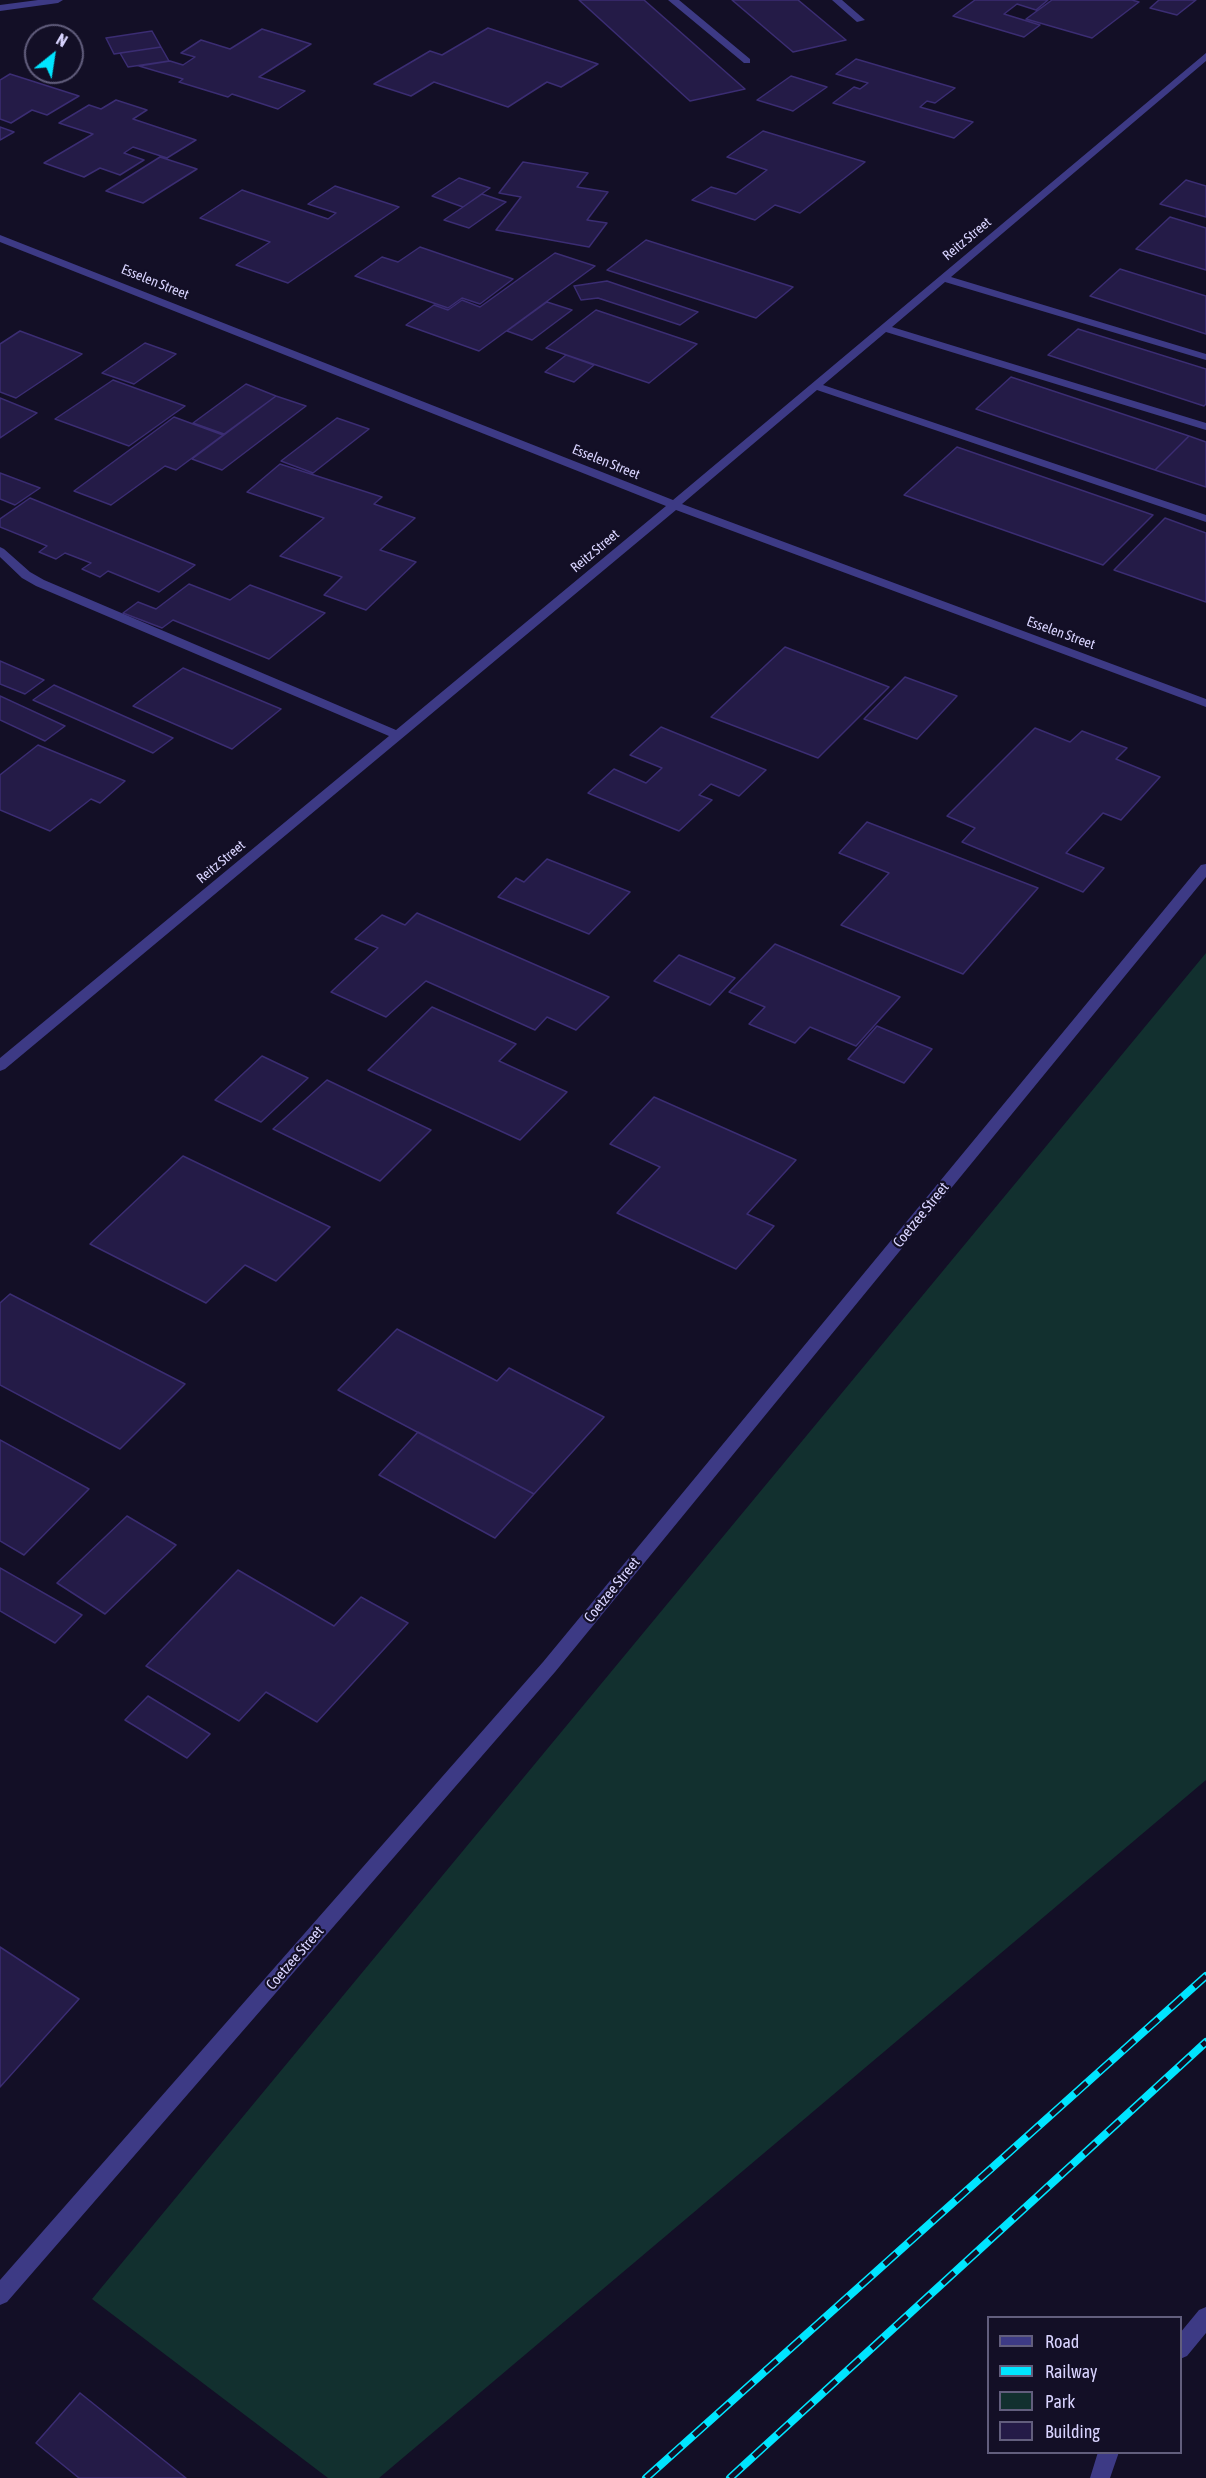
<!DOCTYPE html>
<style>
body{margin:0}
#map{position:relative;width:1206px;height:2478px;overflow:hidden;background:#130f26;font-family:"Asap Condensed",sans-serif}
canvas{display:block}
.legend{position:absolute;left:987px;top:2316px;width:195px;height:138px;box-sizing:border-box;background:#130f26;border:2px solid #625e7d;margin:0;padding:8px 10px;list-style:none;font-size:18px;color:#d9d4ff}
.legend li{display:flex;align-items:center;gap:12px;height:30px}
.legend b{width:30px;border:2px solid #625e7d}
.north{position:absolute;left:24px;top:24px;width:60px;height:60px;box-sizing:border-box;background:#130f26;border:2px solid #625e7d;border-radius:50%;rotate:30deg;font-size:16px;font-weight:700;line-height:24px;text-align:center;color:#d9d4ff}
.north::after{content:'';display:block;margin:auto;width:21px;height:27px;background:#00e5ff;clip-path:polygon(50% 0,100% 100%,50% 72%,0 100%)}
</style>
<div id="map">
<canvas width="1206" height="2478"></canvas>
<ul class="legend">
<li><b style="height:8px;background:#3d3a85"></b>Road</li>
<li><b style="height:8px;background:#00e5ff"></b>Railway</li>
<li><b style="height:16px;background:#12302f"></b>Park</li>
<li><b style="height:16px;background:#241b47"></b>Building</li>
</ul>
<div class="north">N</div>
</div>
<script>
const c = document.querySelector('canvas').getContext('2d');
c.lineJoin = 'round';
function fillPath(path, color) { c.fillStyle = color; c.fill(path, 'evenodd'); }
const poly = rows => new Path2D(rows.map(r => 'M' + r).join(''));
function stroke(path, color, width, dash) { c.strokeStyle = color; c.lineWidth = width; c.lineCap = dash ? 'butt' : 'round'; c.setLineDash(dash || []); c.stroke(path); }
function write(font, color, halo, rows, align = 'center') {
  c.font = font + ' "Asap Condensed",sans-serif'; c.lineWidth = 4.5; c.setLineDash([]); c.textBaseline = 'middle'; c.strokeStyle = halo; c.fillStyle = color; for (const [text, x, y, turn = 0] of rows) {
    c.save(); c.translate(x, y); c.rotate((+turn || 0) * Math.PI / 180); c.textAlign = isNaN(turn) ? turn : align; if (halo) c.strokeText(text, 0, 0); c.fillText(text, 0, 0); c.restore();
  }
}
const green = poly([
 [1206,953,1206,1780,379,2478,328,2478,92,2299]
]);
const building = poly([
 [579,0,644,0,745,89,690,101,579,0],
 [732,0,798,0,846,40,793,52,732,0],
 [975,0,1048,0,1036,10,1017,4,1004,14,1040,25,1024,37,953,16,975,0],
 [1052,0,1132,0,1139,2,1092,38,1026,19,1052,0],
 [1159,0,1196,0,1177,15,1150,8,1159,0],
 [488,28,598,64,561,87,547,82,508,107,434,82,411,96,374,84,430,51,442,55,488,28],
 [262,29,311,44,259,77,305,91,278,109,232,94,228,97,179,82,183,79,139,66,170,61,183,65,195,57,181,53,201,40,230,49,262,29],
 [152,31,161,47,114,54,106,38,152,31],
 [161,47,169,61,128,67,120,53,161,47],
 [856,59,955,88,935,103,927,101,920,107,973,122,954,138,833,103,854,87,860,89,868,83,836,74,856,59],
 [10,74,79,96,47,115,32,110,11,123,0,119,0,80,10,74],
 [791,76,827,87,793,111,757,100,791,76],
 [116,100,147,110,133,119,196,140,167,158,133,147,124,153,144,160,120,175,100,168,84,177,44,163,93,134,59,123,89,105,101,109,116,100],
 [0,127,14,132,0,140,0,127],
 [763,131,865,162,800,213,775,205,755,220,692,200,711,187,736,194,767,170,727,157,763,131],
 [160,157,197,169,143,203,106,191,160,157],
 [523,162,588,173,577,187,608,192,587,220,607,223,589,247,496,230,521,197,499,193,523,162],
 [459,178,490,188,463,207,432,196,459,178],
 [1186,180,1206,186,1206,217,1160,204,1186,180],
 [335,186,399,207,288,283,236,265,270,242,200,218,242,190,328,219,336,213,308,204,335,186],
 [482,194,506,202,469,228,444,220,482,194],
 [1170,217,1206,228,1206,270,1136,249,1170,217],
 [646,240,793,287,756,318,607,270,646,240],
 [420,247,513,279,480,304,462,298,448,308,355,276,382,257,398,262,420,247],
 [555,253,595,266,479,351,406,325,434,305,448,310,462,300,480,307,555,253],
 [1120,269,1206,296,1206,334,1090,296,1120,269],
 [607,281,698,312,680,325,598,298,581,300,574,286,607,281],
 [547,302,572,310,532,340,507,331,547,302],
 [596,310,697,344,649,383,546,348,596,310],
 [1078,329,1206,369,1206,404,1204,406,1048,355,1078,329],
 [20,331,82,354,16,398,0,392,0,344,20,331],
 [145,343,176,354,134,384,102,373,145,343],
 [566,355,594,365,574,382,545,372,566,355],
 [1011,377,1189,436,1155,470,976,409,1011,377],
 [113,380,185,406,129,446,55,419,113,380],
 [246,384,276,396,224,434,193,423,246,384],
 [276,396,306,406,222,470,192,459,276,396],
 [0,398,37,413,0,438,0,398],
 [174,417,223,435,176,470,165,466,111,505,74,491,174,417],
 [337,418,369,429,313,473,281,461,337,418],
 [1189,436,1206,442,1206,487,1155,470,1189,436],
 [957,447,1153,515,1103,565,904,495,957,447],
 [280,464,382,497,374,504,415,518,380,550,416,562,366,610,324,595,342,577,280,556,324,518,247,492,280,464],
 [0,473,40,488,15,505,0,499,0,473],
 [30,498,195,565,159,592,108,571,100,577,82,569,91,563,65,553,56,559,39,552,47,546,0,527,0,519,30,498],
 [1165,518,1206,533,1206,602,1114,570,1165,518],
 [189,584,230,600,250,585,325,613,269,659,173,620,162,628,123,613,138,602,156,609,189,584],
 [785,647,889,687,818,758,711,717,785,647],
 [0,661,44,680,25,694,0,684,0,661],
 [183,668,281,709,232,749,133,706,183,668],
 [905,677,957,696,917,739,864,719,905,677],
 [54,685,173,738,153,753,33,700,54,685],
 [0,696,65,726,45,741,0,720,0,696],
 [661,727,766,770,739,796,711,784,699,795,712,800,679,831,588,793,614,769,646,783,662,768,630,755,661,727],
 [1035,728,1070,742,1082,731,1127,748,1116,759,1160,777,1121,820,1103,813,1066,853,1104,868,1083,892,962,842,975,828,947,816,1035,728],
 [38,745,125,781,100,803,91,799,50,831,0,810,0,775,38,745],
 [867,822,1038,888,963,974,841,925,889,873,839,853,867,822],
 [547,859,630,892,589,934,498,897,516,878,524,882,547,859],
 [417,913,609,997,576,1030,547,1017,535,1030,426,981,386,1017,331,992,378,948,355,939,382,915,405,925,417,913],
 [775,944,900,997,856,1046,810,1027,795,1043,749,1024,765,1007,729,992,775,944],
 [679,955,735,978,710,1005,654,981,679,955],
 [432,1007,516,1044,499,1061,567,1092,520,1140,368,1070,432,1007],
 [877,1026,932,1049,904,1083,848,1059,877,1026],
 [262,1056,308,1078,261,1122,215,1100,262,1056],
 [327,1080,431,1130,380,1181,273,1129,327,1080],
 [654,1097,796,1160,747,1214,774,1226,736,1269,617,1213,660,1167,610,1144,654,1097],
 [183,1156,330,1227,276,1281,245,1265,206,1303,90,1244,183,1156],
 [10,1294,185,1384,120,1449,0,1385,0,1303,10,1294],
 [397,1329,497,1381,509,1368,604,1417,534,1494,338,1390,397,1329],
 [418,1432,534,1494,495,1538,379,1475,418,1432],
 [0,1440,89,1489,24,1555,0,1541,0,1440],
 [127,1516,176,1545,105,1614,57,1583,127,1516],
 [0,1568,82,1615,55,1643,0,1611,0,1568],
 [238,1570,334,1626,361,1597,408,1623,317,1722,266,1692,239,1721,146,1666,238,1570],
 [148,1696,210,1734,187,1758,125,1720,148,1696],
 [0,1947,79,1999,0,2087,0,1947],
 [80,2393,186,2478,79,2478,36,2443,80,2393]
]);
const minor = poly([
 [38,0,63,0,58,3,0,11,0,5,38,0],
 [668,0,679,0,750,59,750,63,744,63,668,0],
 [832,0,842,0,865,20,857,22,832,0],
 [1206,53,1206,61,951,277,1206,354,1206,360,945,282,892,327,1206,423,1206,430,886,332,823,385,1206,515,1206,522,817,390,682,504,1206,699,1206,707,676,510,5,1069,0,1071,0,1058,389,736,36,586,22,578,0,557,0,547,4,549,30,572,44,580,396,730,666,506,0,242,0,235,673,500,1206,53],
 [1206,864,1206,877,555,1672,7,2302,0,2305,0,2280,543,1662,1201,865,1206,864],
 [1206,2307,1206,2333,1187,2356,1180,2359,1180,2333,1199,2310,1206,2307],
 [1098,2452,1119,2452,1110,2478,1090,2478,1098,2452]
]);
const rail = poly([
 [646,2478,1206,1976],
 [730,2478,1206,2042]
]);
const farStreetnames = [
 ["Reitz Street",967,239,-40],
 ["Esselen Street",155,282,22],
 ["Esselen Street",606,462,22],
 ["Reitz Street",595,551,-40],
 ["Esselen Street",1061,633,20],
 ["Reitz Street",221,862,-40]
];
const streetNames = [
 ["Coetzee Street",921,1215,-51],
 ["Coetzee Street",612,1590,-51],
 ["Coetzee Street",295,1958,-49]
];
fillPath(green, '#12302f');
fillPath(building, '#241b47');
stroke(building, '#3b2d73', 1.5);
fillPath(minor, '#3d3a85');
stroke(rail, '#00e5ff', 8);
stroke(rail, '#130f26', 5, [16]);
write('14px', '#d9d4ff', '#130f26', farStreetnames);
write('15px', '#d9d4ff', '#130f26', streetNames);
</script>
